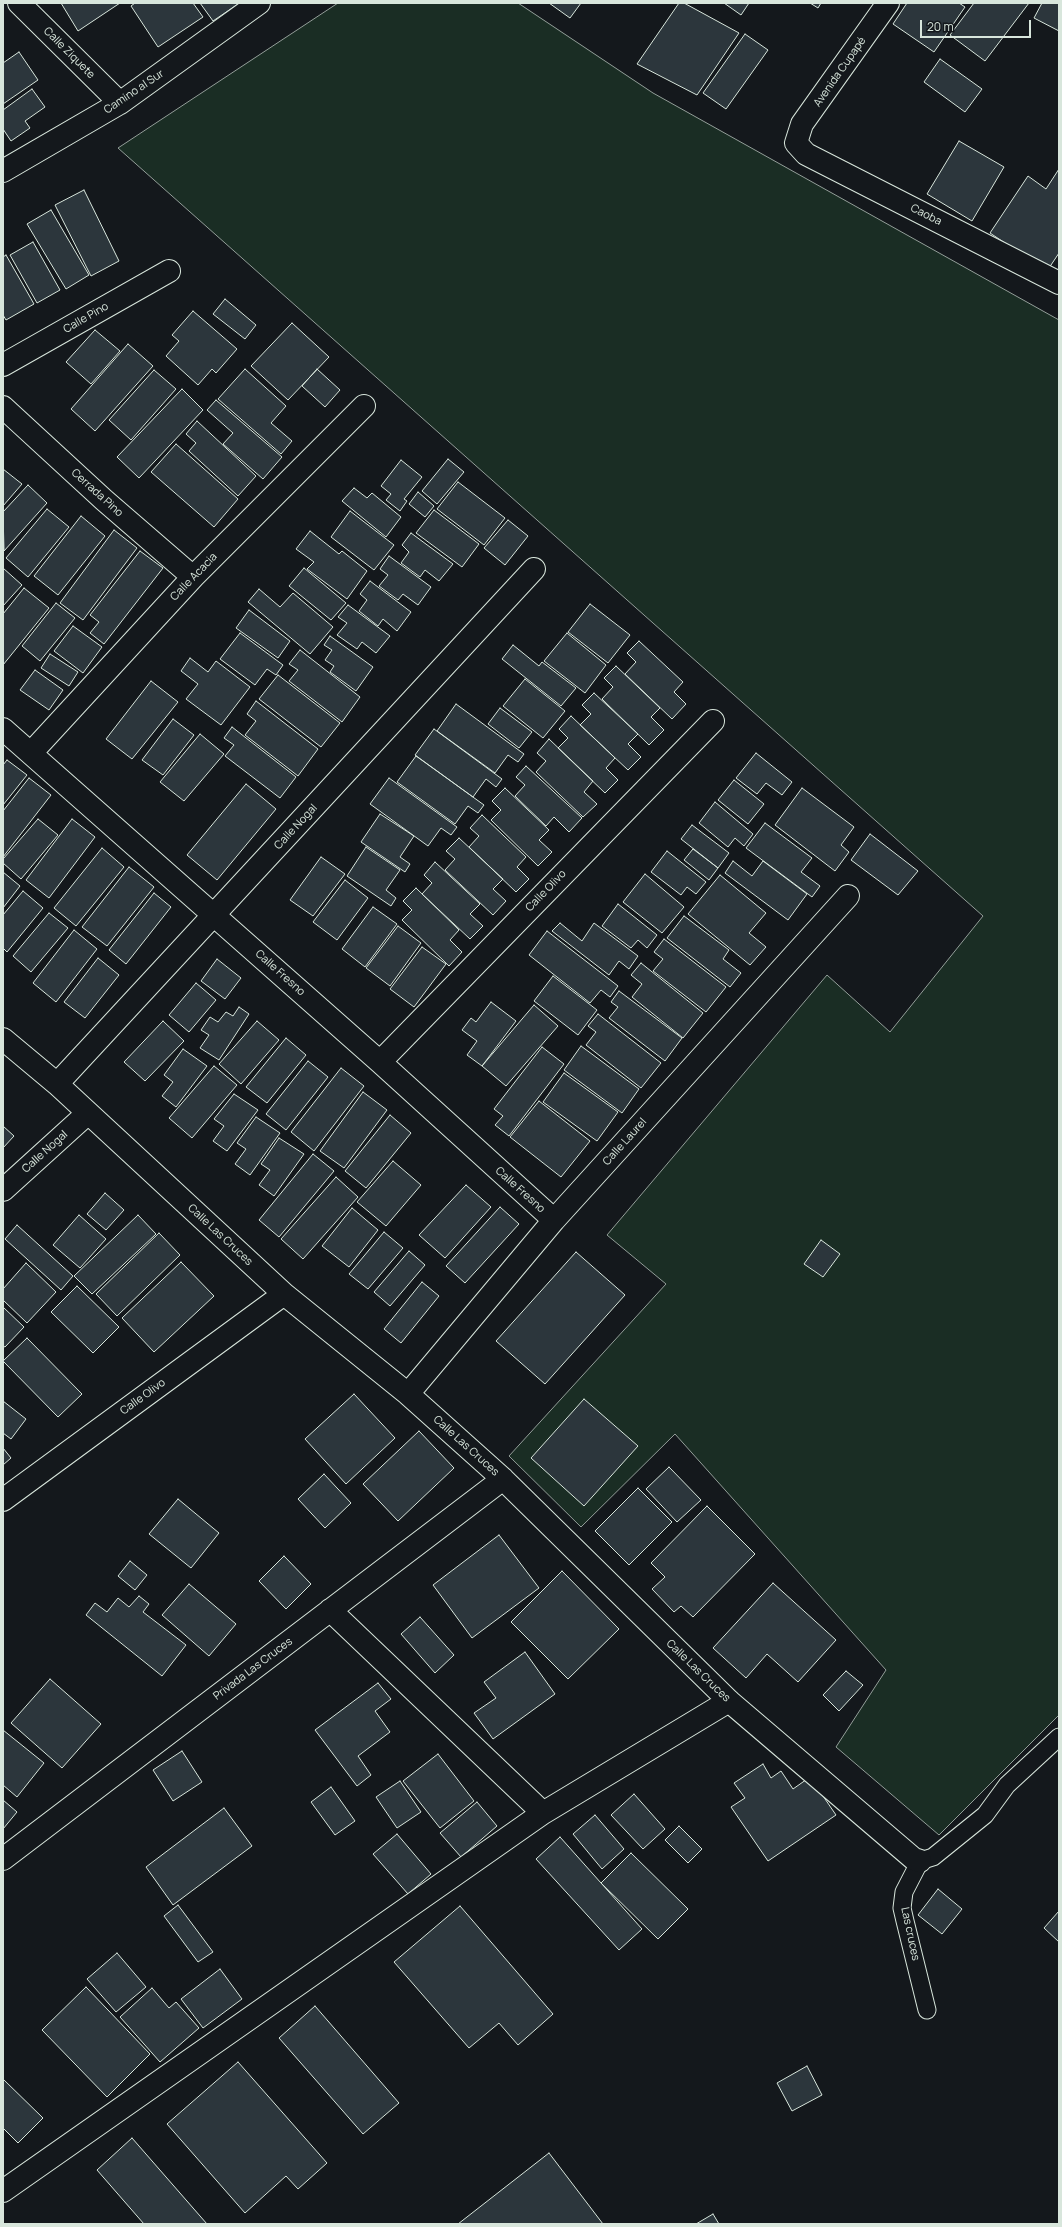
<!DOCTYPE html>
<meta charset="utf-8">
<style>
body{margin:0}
#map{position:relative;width:1062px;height:2227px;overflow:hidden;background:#14181c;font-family:Manrope,sans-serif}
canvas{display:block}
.frame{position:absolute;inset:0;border:4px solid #d8e6dc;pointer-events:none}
.scale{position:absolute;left:920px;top:20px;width:111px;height:18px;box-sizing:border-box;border:2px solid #d8e6dc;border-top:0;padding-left:5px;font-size:12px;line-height:14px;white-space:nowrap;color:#d8e6dc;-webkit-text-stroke:3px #14181c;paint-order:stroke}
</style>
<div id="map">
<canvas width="1062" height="2227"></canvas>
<div class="frame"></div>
<div class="scale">20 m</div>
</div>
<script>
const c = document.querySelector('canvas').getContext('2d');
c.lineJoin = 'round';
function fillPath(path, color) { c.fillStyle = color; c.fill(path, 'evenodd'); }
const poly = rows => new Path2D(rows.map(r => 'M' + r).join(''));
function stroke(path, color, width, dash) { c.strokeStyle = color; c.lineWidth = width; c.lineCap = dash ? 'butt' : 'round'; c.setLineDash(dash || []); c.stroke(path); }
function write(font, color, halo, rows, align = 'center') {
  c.font = font + ' Manrope,sans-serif'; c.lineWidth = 3; c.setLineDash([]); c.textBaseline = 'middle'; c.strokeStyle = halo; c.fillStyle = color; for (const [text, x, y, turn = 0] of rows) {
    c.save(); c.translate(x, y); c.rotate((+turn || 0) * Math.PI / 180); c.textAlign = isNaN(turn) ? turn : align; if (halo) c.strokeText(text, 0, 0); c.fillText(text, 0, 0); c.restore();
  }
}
const green = poly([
 [338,3,518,3,653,93,1059,320,1059,1715,939,1835,836,1747,886,1670,675,1434,581,1527,509,1456,666,1284,607,1235,827,975,890,1032,983,916,118,148,338,3]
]);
const building = poly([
 [61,3,120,3,78,31,61,3],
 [135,3,193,3,203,17,158,47,131,6,135,3],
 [200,3,237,3,238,4,213,21,200,3],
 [549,3,581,3,570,18,549,3],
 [679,3,684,3,739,33,697,95,637,64,679,3],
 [724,3,749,3,741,15,724,3],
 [810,3,821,3,818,8,810,3],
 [907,3,959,3,965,7,934,52,893,24,907,3],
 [974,3,1029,3,985,61,950,35,974,3],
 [1042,3,1059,3,1059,31,1034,18,1042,3],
 [745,34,768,50,726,109,703,93,745,34],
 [19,52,38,80,3,104,3,63,19,52],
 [940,59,982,89,965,112,924,82,940,59],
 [32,89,45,107,25,121,30,128,11,141,3,129,3,110,32,89],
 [959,141,1004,167,972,221,927,194,959,141],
 [1059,169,1059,253,1047,271,990,233,1028,176,1046,189,1059,169],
 [84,190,119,261,91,276,55,205,84,190],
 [51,210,89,275,66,289,27,224,51,210],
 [33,242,60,290,37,303,10,255,33,242],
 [6,255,34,304,6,320,3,315,3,257,6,255],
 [225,299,256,325,245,339,213,314,225,299],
 [193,311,237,349,216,373,212,369,198,385,166,356,179,341,172,335,193,311],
 [292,323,329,357,288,400,251,366,292,323],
 [95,330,120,351,91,384,66,362,95,330],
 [128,344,153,366,95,431,71,409,128,344],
 [245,369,286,406,271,423,292,441,281,454,218,399,245,369],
 [317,369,340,390,325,407,302,386,317,369],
 [154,370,176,389,131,440,109,420,154,370],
 [182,389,203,410,139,478,117,457,182,389],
 [216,400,282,457,263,479,223,444,233,433,207,410,216,400],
 [197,421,256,476,238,496,189,451,196,443,186,434,197,421],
 [176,444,238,499,214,527,151,472,176,444],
 [448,459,464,472,437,504,422,491,448,459],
 [401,460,422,477,404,499,407,501,400,511,386,500,391,494,381,486,401,460],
 [3,469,22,484,3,506,3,469],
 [458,482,505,518,484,545,437,509,458,482],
 [28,485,47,503,4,551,3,512,28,485],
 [354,488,367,498,372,493,401,517,386,537,342,501,354,488],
 [418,492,434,506,425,517,409,504,418,492],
 [47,509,69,527,28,577,6,558,47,509],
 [434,510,479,544,462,567,416,533,434,510],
 [350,511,394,545,374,570,331,537,350,511],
 [81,516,105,536,58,595,34,576,81,516],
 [508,520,528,536,505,565,484,548,508,520],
 [114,530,137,548,83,620,60,603,114,530],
 [310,531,339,554,342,551,367,571,347,599,307,569,314,562,296,549,310,531],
 [411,533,453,564,439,581,425,570,420,577,401,563,409,552,402,545,411,533],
 [140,551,163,568,104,644,90,633,99,622,90,615,140,551],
 [389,556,431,587,418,605,403,594,398,600,379,586,388,575,380,569,389,556],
 [3,568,22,585,3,606,3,568],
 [304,568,346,603,331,620,289,586,304,568],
 [370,581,411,612,397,631,383,619,378,626,359,611,367,600,360,594,370,581],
 [24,588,49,608,3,665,3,614,24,588],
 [259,589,280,607,293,593,333,627,310,654,248,602,259,589],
 [56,603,75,618,40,661,22,646,56,603],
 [590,604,630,635,608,663,568,632,590,604],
 [348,605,390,636,376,653,362,642,357,649,337,635,347,623,338,617,348,605],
 [249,610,290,641,278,658,236,628,249,610],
 [73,626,102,647,83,673,54,651,73,626],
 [240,633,283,665,276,675,267,669,255,685,220,659,240,633],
 [567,633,606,665,585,693,544,661,567,633],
 [330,636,373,667,356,691,330,672,334,666,325,660,332,650,324,645,330,636],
 [639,641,683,682,674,692,686,704,672,719,625,674,636,662,627,653,639,641],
 [513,645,539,666,542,662,576,688,561,706,502,659,513,645],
 [300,650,360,697,342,722,289,681,298,670,289,664,300,650],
 [50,654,78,672,69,686,41,668,50,654],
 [190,658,208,672,216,661,250,687,221,725,186,699,198,684,181,671,190,658],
 [616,666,660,708,651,717,664,730,649,745,602,699,613,687,604,678,616,666],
 [35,670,63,690,49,710,20,690,35,670],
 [278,675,340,723,321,747,259,699,278,675],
 [525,679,565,711,543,738,503,706,525,679],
 [151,681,178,702,132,759,106,739,151,681],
 [594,693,638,734,628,744,641,757,628,770,580,725,591,714,582,705,594,693],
 [256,701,318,749,298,776,245,735,256,721,247,714,256,701],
 [456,704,524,754,518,762,508,755,495,773,437,731,456,704],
 [500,708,532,732,519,748,488,724,500,708],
 [571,716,615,758,606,768,618,780,605,793,558,748,568,738,559,729,571,716],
 [173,719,194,735,163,775,142,760,173,719],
 [232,727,296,777,280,798,225,756,234,745,224,738,232,727],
 [434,729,502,779,496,787,486,779,473,797,415,755,434,729],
 [200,734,224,754,184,801,160,782,200,734],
 [549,739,593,781,584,792,597,804,583,817,536,772,546,761,537,753,549,739],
 [756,753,792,782,782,795,766,783,757,794,736,778,756,753],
 [416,756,484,805,478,813,468,806,455,824,397,782,416,756],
 [7,760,27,775,3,805,3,765,7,760],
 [526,766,582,818,569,832,554,817,546,826,515,796,525,785,516,777,526,766],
 [29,778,51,795,3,857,3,811,29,778],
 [389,778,457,827,451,835,441,828,428,846,370,804,389,778],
 [734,780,764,804,748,824,718,800,734,780],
 [246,784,276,809,217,880,187,855,246,784],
 [505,788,549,830,539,840,552,852,538,866,491,820,501,810,492,801,505,788],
 [802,788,854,827,841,845,849,852,835,871,775,825,802,788],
 [715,802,753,834,744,846,735,838,728,847,699,823,715,802],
 [380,814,414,836,400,857,410,864,405,872,361,842,380,814],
 [482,815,526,857,517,867,529,879,516,892,469,847,479,836,470,828,482,815],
 [38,819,58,835,21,879,3,863,3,859,38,819],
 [72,819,95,837,49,898,26,880,72,819],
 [765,823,812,858,801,872,820,886,812,897,746,848,765,823],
 [692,825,729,853,718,868,681,839,692,825],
 [870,834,918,871,898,895,851,860,870,834],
 [459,838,503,879,493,889,506,901,493,915,445,870,455,859,446,851,459,838],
 [366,847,400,870,386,890,396,898,391,906,347,876,366,847],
 [102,848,124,867,76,926,54,908,102,848],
 [693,849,718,868,709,880,684,860,693,849],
 [667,851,706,882,696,894,687,887,681,895,651,872,667,851],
 [321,857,345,874,313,916,290,900,321,857],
 [733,861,752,876,763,861,807,894,788,920,725,873,733,861],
 [435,862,480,904,470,914,483,926,470,939,422,894,432,883,424,875,435,862],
 [129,867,154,887,107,946,82,927,129,867],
 [3,872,20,886,3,908,3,872],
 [645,874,684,907,662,933,623,902,645,874],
 [720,875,766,913,749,933,766,947,750,965,688,914,720,875],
 [345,880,368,898,337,940,313,922,345,880],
 [416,888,459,930,450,940,462,952,449,966,402,920,412,910,403,901,416,888],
 [23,891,43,908,7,952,3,948,3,915,23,891],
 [154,893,171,907,126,964,109,950,154,893],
 [618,904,657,935,647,948,638,940,631,948,602,926,618,904],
 [373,907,397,924,365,967,342,949,373,907],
 [49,913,68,928,31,972,13,956,49,913],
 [684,916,729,950,723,959,741,973,730,987,667,938,684,916],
 [560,923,582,941,594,923,638,956,629,969,619,961,609,975,552,931,560,923],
 [398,926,421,943,390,986,366,968,398,926],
 [74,930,97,949,56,1002,33,983,74,930],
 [547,931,618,986,610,997,601,990,590,1003,529,955,547,931],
 [664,939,726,987,706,1012,653,971,663,959,654,952,664,939],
 [422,947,446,964,414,1007,390,989,422,947],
 [98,958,119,975,85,1018,64,1002,98,958],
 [217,959,241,978,225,999,201,981,217,959],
 [641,963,703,1013,683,1038,632,997,642,984,631,975,641,963],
 [553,976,597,1010,578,1035,534,1001,553,976],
 [196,983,216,1000,189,1032,169,1015,196,983],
 [619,991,682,1038,665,1061,609,1018,618,1007,611,1002,619,991],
 [491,1002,516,1021,482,1066,467,1055,477,1041,462,1030,471,1018,476,1022,491,1002],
 [534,1005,558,1026,506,1086,482,1066,534,1005],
 [239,1007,249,1014,219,1060,200,1048,209,1035,201,1030,210,1017,218,1022,226,1012,233,1016,239,1007],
 [598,1014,661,1063,641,1088,586,1045,596,1032,588,1026,598,1014],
 [163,1021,184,1041,145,1081,124,1062,163,1021],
 [257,1021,279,1040,241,1084,219,1064,257,1021],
 [286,1038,306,1055,267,1103,246,1087,286,1038],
 [581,1046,639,1089,622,1113,564,1070,581,1046],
 [542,1047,564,1064,509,1136,495,1125,503,1116,494,1109,542,1047],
 [183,1049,207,1066,176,1107,162,1096,173,1082,164,1075,183,1049],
 [308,1061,328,1077,286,1130,266,1114,308,1061],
 [214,1066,237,1085,192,1138,169,1118,214,1066],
 [341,1068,364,1086,314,1151,291,1132,341,1068],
 [564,1073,618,1112,597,1141,543,1102,564,1073],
 [363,1092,387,1110,344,1168,320,1151,363,1092],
 [234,1094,258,1110,227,1151,213,1141,224,1126,214,1119,234,1094],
 [539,1101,590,1141,561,1177,510,1137,539,1101],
 [390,1115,411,1133,366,1188,345,1171,390,1115],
 [256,1117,280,1133,250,1175,235,1164,246,1149,237,1143,256,1117],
 [3,1126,14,1136,3,1148,3,1126],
 [279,1138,304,1154,274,1196,259,1185,270,1170,261,1164,279,1138],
 [313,1154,334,1171,279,1237,259,1220,313,1154],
 [393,1161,421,1185,386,1226,357,1202,393,1161],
 [336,1177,358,1197,303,1259,281,1239,336,1177],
 [466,1185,491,1207,445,1258,419,1235,466,1185],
 [105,1193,124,1210,106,1230,87,1214,105,1193],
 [500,1207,519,1224,465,1283,446,1266,500,1207],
 [352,1208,378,1230,349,1267,322,1246,352,1208],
 [79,1215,106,1239,80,1268,53,1245,79,1215],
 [138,1215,156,1234,92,1294,74,1276,138,1215],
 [17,1225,73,1276,61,1290,5,1239,17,1225],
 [384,1232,403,1248,368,1289,349,1274,384,1232],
 [159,1233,180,1255,117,1316,96,1294,159,1233],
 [821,1240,840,1254,823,1277,804,1264,821,1240],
 [409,1251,425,1265,390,1306,374,1292,409,1251],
 [576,1252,625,1295,545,1384,496,1341,576,1252],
 [181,1262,214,1296,154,1352,122,1318,181,1262],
 [26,1263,56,1292,27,1323,3,1300,3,1289,26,1263],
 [422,1282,439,1296,401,1343,384,1329,422,1282],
 [77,1286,119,1327,93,1353,51,1312,77,1286],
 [3,1307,24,1327,5,1347,3,1346,3,1307],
 [27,1338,82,1394,58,1417,3,1361,27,1338],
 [354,1394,395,1438,346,1484,305,1439,354,1394],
 [584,1399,638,1446,584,1506,531,1458,584,1399],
 [3,1401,26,1419,11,1439,3,1433,3,1401],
 [419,1431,454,1468,398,1521,363,1484,419,1431],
 [3,1448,11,1458,3,1465,3,1448],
 [669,1467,701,1500,677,1522,646,1489,669,1467],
 [324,1474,351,1503,325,1528,298,1499,324,1474],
 [638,1488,672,1522,629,1565,595,1531,638,1488],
 [178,1499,219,1533,191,1568,149,1534,178,1499],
 [707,1506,755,1554,693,1617,681,1606,674,1612,652,1589,665,1577,651,1563,707,1506],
 [499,1535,539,1588,472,1638,433,1585,499,1535],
 [284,1556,311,1584,286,1609,259,1581,284,1556],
 [130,1561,147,1575,135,1590,118,1576,130,1561],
 [562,1571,619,1629,568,1679,511,1622,562,1571],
 [773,1583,836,1640,798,1682,767,1654,746,1678,713,1648,773,1583],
 [189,1584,236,1624,209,1656,162,1615,189,1584],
 [139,1596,149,1604,143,1612,186,1645,162,1676,86,1615,95,1603,107,1612,118,1598,129,1607,139,1596],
 [420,1617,454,1655,435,1673,401,1634,420,1617],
 [525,1652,555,1694,493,1739,474,1713,496,1698,484,1682,525,1652],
 [846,1671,863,1685,839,1711,823,1695,846,1671],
 [50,1679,101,1724,62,1768,11,1723,50,1679],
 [378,1683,391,1699,375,1711,390,1732,358,1756,371,1775,357,1786,315,1730,378,1683],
 [3,1730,44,1763,17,1797,3,1785,3,1730],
 [182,1751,202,1782,173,1801,153,1770,182,1751],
 [438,1754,474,1801,440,1828,403,1781,438,1754],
 [763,1764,771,1778,781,1771,793,1789,810,1777,836,1815,768,1861,731,1807,745,1798,734,1783,763,1764],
 [400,1781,421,1812,397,1828,376,1797,400,1781],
 [331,1787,355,1821,335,1835,311,1802,331,1787],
 [634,1794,665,1829,643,1849,611,1815,634,1794],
 [3,1800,17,1812,3,1829,3,1800],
 [477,1802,497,1826,461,1857,440,1833,477,1802],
 [224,1808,252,1846,173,1905,146,1867,224,1808],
 [595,1815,624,1849,602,1869,573,1834,595,1815],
 [679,1826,702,1849,688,1863,665,1840,679,1826],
 [397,1834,431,1874,408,1894,373,1854,397,1834],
 [560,1837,642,1929,619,1950,536,1859,560,1837],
 [631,1853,688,1909,658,1939,601,1883,631,1853],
 [938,1889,962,1909,942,1934,918,1915,938,1889],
 [178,1905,213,1952,198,1962,164,1916,178,1905],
 [460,1906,553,2014,518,2045,499,2023,469,2048,394,1962,460,1906],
 [1059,1911,1059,1942,1044,1928,1059,1911],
 [117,1953,146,1987,116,2012,87,1979,117,1953],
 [220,1969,242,1999,203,2028,181,1999,220,1969],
 [86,1987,150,2054,107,2097,42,2030,86,1987],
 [152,1988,169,2008,176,2002,199,2028,160,2062,120,2017,152,1988],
 [315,2006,399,2103,363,2134,279,2038,315,2006],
 [238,2062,327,2163,298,2189,286,2176,245,2213,167,2124,238,2062],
 [807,2066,822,2095,792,2111,777,2083,807,2066],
 [3,2079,43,2118,18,2143,3,2128,3,2079],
 [132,2138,207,2224,144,2224,97,2170,132,2138],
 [549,2153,603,2224,458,2224,549,2153],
 [713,2214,719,2224,696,2224,713,2214]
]);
const service = poly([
 [927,2010,905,1921,902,1908,904,1892,920,1861,933,1857,985,1815,1007,1785,1059,1737]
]);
const minor = poly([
 [19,3,120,103],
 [888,3,802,124,796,143,806,154,1059,283],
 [3,171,120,103,259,3],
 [3,365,169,271],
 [3,407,104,500,193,577],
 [3,729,380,1062,554,1220],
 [31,753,193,577,364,406],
 [3,1039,57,1084,284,1294,408,1394,503,1479,729,1701,914,1859,920,1861],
 [380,1062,713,721],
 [57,1084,534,569],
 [3,1190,88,1113],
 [408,1394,554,1220,848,896],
 [3,1500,284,1294],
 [330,1610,543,1813],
 [3,1859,503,1479],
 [3,2191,543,1813,729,1701]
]);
const streetNames = [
 ["Calle Ziquete",69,53,45],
 ["Avenida Cupapé",840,72,-55],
 ["Camino al Sur",134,92,-34],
 ["Caoba",926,215,27],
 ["Calle Pino",86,318,-30],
 ["Cerrada Pino",97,493,42],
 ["Calle Acacia",194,577,-46],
 ["Calle Nogal",296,827,-47],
 ["Calle Olivo",546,891,-46],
 ["Calle Fresno",280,973,42],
 ["Calle Laurel",625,1142,-48],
 ["Calle Nogal",45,1152,-42],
 ["Calle Fresno",520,1190,42],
 ["Calle Las Cruces",220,1235,43],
 ["Calle Olivo",143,1397,-36],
 ["Calle Las Cruces",466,1446,42],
 ["Privada Las Cruces",253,1669,-37],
 ["Calle Las Cruces",698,1671,44],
 ["Las cruces",910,1934,78]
];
fillPath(green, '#1a2d24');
stroke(green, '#939e99', 1);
fillPath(building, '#2c363c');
stroke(building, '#d8e6dc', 1);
stroke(service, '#d8e6dc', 19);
stroke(minor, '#d8e6dc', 24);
stroke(service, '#14181c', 17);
stroke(minor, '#14181c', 22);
write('11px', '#d8e6dc', '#14181c', streetNames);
</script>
